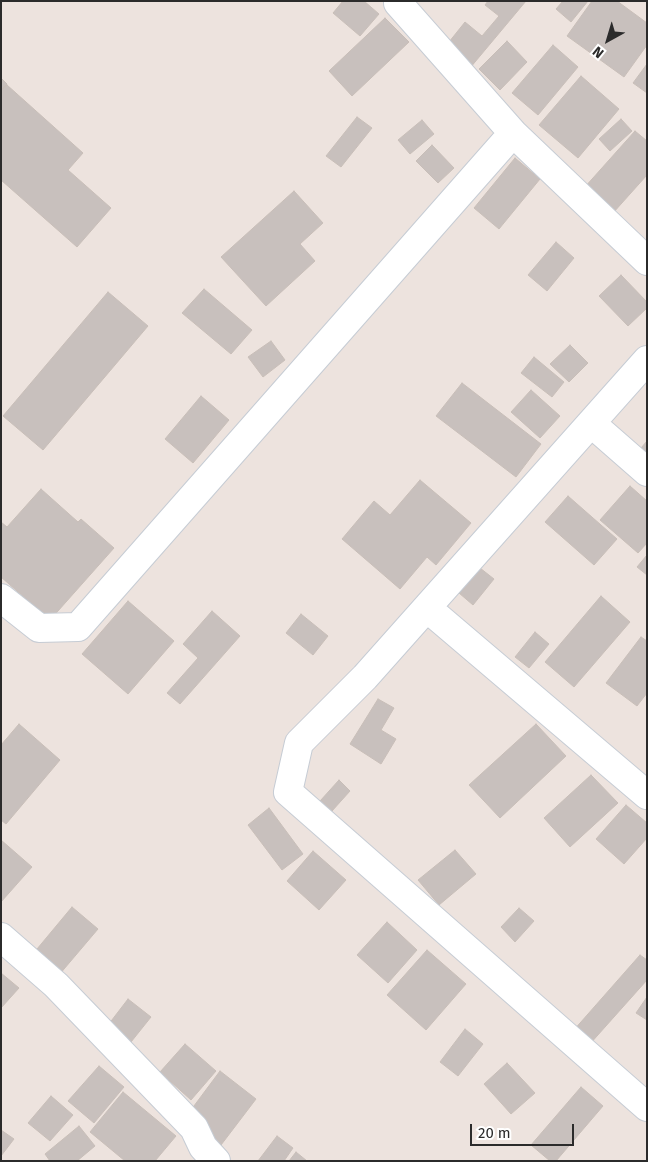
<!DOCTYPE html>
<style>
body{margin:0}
#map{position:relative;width:648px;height:1162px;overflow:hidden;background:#ede3de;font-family:"Fira Sans",sans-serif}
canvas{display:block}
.frame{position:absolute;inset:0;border:2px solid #2b2b2b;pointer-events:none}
.north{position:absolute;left:583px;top:15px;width:50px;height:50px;-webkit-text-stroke:4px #fff;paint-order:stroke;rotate:219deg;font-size:14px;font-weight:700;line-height:20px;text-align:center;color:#2b2b2b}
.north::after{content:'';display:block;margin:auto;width:18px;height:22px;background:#2b2b2b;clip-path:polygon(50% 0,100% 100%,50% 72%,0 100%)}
.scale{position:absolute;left:470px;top:1124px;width:104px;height:22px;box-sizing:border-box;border:2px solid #2b2b2b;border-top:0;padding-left:6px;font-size:15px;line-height:18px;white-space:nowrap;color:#2b2b2b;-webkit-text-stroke:4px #fff;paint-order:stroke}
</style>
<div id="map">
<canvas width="648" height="1162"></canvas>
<div class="frame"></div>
<div class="north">N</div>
<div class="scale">20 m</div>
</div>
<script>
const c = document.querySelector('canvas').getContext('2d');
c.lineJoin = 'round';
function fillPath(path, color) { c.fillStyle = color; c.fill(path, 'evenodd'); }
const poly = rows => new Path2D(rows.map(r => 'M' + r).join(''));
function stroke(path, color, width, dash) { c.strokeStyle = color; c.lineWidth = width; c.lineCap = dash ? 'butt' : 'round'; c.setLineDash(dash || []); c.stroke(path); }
const building = poly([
 [343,1,364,1,379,14,360,36,333,13,343,1],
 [488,1,526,1,470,68,445,47,465,22,482,36,499,16,485,5,488,1],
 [563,1,588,1,571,22,556,9,563,1],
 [592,1,617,1,647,23,647,45,624,77,567,36,592,1],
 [385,18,409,42,352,96,329,71,385,18],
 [507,41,527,62,500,90,479,69,507,41],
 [553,45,578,67,538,115,512,93,553,45],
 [647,64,647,93,633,83,647,64],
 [581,76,619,109,578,158,539,125,581,76],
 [1,78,7,84,1,90,1,78],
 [7,85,83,153,68,170,111,208,77,247,1,180,1,91,7,85],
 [357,117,372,128,341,167,326,156,357,117],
 [621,119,632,131,610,151,599,139,621,119],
 [422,120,434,134,410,154,398,140,422,120],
 [635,131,647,141,647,175,613,213,584,188,635,131],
 [432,145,454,168,438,183,416,161,432,145],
 [515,158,540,179,499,229,474,208,515,158],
 [294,191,323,223,300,244,315,261,266,306,221,257,294,191],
 [556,242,574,258,547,291,528,275,556,242],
 [621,275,647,302,647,308,628,326,599,296,621,275],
 [204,289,252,330,231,354,182,313,204,289],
 [108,292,148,326,43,450,3,416,108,292],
 [271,341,285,360,263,377,248,357,271,341],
 [570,345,588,363,569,382,550,364,570,345],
 [534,357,564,382,552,397,521,373,534,357],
 [462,383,541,444,516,477,436,416,462,383],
 [531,390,560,416,540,438,511,412,531,390],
 [201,396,229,420,193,463,165,439,201,396],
 [647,441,647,452,641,448,647,441],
 [420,480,471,523,436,565,427,557,400,589,342,539,374,501,390,515,420,480],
 [630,486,647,501,647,543,638,553,600,520,630,486],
 [41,489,78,522,81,519,114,548,50,620,1,577,1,522,7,527,41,489],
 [568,496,617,539,594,565,545,522,568,496],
 [647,555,647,575,637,567,647,555],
 [480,568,494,579,473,605,459,593,480,568],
 [601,596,630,622,574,687,545,662,601,596],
 [128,601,174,641,128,694,82,654,128,601],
 [212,611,240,636,180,704,167,693,198,658,183,644,212,611],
 [301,614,328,636,313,655,286,633,301,614],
 [535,632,549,644,529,668,515,657,535,632],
 [641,637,647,641,647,693,637,706,606,683,641,637],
 [378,699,394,708,381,730,396,739,381,764,350,744,378,699],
 [19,724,60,760,6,824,1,820,1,745,19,724],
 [536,724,566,756,500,818,469,785,536,724],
 [591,775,618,803,570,847,544,818,591,775],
 [339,780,350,791,323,821,311,811,339,780],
 [626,805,647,823,647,838,624,864,596,839,626,805],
 [269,808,303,854,282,870,248,825,269,808],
 [1,840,32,867,1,902,1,840],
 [455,850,476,874,439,905,418,880,455,850],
 [313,851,346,880,319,910,287,881,313,851],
 [72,907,98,929,53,982,27,961,72,907],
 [519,908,534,921,515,942,501,927,519,908],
 [387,922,417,950,388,983,357,955,387,922],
 [427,950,466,984,426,1030,387,995,427,950],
 [640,955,647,960,647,980,589,1045,573,1031,640,955],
 [1,973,19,988,1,1008,1,973],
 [647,997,647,1020,636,1013,647,997],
 [128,999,151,1017,127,1047,105,1029,128,999],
 [465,1029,483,1044,458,1076,440,1062,465,1029],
 [185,1044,216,1071,191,1100,160,1072,185,1044],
 [507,1063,535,1093,511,1114,484,1084,507,1063],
 [99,1066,124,1087,94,1123,68,1101,99,1066],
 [220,1071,256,1099,221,1145,185,1118,220,1071],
 [581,1087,603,1106,556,1161,550,1161,531,1145,581,1087],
 [123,1092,176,1136,155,1161,125,1161,90,1132,123,1092],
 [51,1096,73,1115,50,1141,28,1123,51,1096],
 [79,1126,95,1146,77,1161,50,1161,45,1154,79,1126],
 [1,1130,14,1139,1,1156,1,1130],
 [277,1136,293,1148,284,1161,258,1161,277,1136],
 [296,1152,307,1161,289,1161,296,1152]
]);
const minor = poly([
 [513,133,647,261],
 [647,360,365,677,299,743,288,792,647,1107],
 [591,423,647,472],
 [1,598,39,628,78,627,513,133,398,3],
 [427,608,647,795],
 [1,937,56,985,194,1128,203,1147,216,1161]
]);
fillPath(building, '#c8c0bd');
stroke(building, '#c8beb8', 1);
stroke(minor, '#c6ccd4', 30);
stroke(minor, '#fff', 28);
</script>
